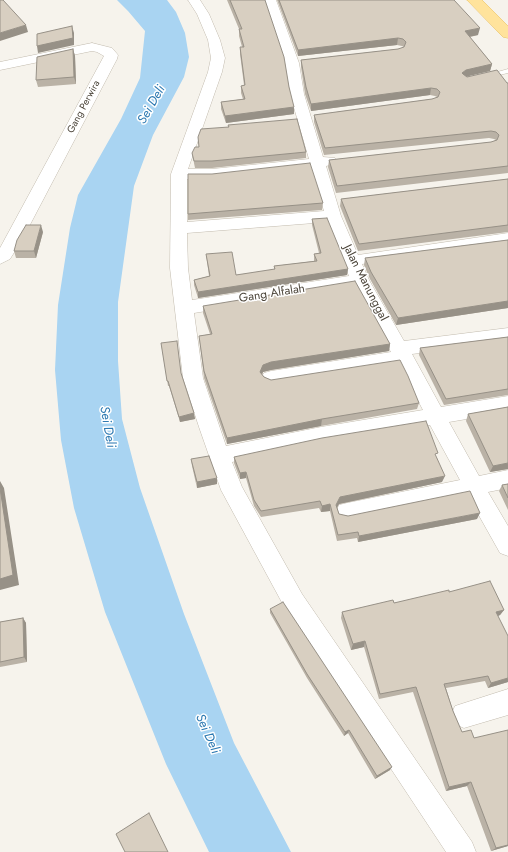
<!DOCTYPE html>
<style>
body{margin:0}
canvas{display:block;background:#f6f3ec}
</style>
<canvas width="508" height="852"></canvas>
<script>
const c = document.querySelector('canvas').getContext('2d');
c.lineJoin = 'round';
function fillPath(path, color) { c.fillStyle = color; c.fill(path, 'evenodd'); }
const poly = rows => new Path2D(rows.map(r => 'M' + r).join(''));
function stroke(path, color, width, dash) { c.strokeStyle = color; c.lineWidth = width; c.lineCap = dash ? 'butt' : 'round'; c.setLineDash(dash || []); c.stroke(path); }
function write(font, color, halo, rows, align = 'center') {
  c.font = font + ' Jost,sans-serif'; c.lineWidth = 3; c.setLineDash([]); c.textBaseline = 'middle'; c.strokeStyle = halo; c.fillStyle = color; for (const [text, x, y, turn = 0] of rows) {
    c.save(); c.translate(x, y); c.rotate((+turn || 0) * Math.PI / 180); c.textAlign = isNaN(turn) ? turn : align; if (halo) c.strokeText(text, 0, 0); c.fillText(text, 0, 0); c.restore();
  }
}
const water = poly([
 [117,0,167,0,176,12,185,33,189,57,184,77,153,135,134,186,118,302,118,361,122,419,140,488,184,614,234,743,291,852,209,852,166,764,105,612,74,508,61,440,55,370,58,305,70,228,78,195,121,119,140,78,145,31,128,11]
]);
const lane = poly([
 [508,69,508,73,486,78,483,76,508,69]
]);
const street = poly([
 [188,0,200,0,209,14,220,40,225,58,222,72,188,169,212,169,309,159,290,94,285,63,264,0,276,0,299,63,304,94,323,157,335,158,338,161,335,164,326,166,341,216,358,255,508,233,508,245,362,264,369,280,404,341,508,328,508,342,412,354,441,407,508,396,508,412,449,422,479,476,508,470,508,488,488,492,508,526,508,556,500,553,468,496,347,521,339,519,336,512,339,505,347,503,460,480,430,425,321,443,232,462,242,487,302,594,472,842,476,852,446,852,286,610,221,490,199,427,183,378,170,268,171,174,208,72,211,58,208,40,197,14,188,0],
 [311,168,324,211,187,222,187,179,212,179,311,168],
 [327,222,349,276,192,300,188,268,187,233,327,222],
 [355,287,391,352,271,371,264,373,261,378,264,383,271,385,399,365,423,410,321,427,226,446,203,378,194,313,355,287],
 [92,43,112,48,118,55,117,59,22,240,10,259,0,264,0,248,104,56,97,52,92,51,0,70,0,62,92,43],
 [508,689,508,715,464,728,455,724,451,715,455,706,508,689]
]);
const primary = poly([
 [467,0,482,0,508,26,508,38,503,37,467,0]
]);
const wall = poly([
 [227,0,265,0,289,87,294,114,226,123,221,109,221,102,243,99,241,93,241,86,244,85,240,54,240,47,242,47,239,36,239,29],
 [277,0,454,0,478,35,470,37,492,64,490,71,466,76,508,83,508,173,336,193,328,167,329,160,491,142,496,140,494,139,489,138,324,155,314,122,314,115,432,99,437,97,435,96,430,95,311,111,305,94,301,67,301,60,398,49,404,47,402,46,397,45,298,56],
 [73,49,75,56,76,84,38,87,36,80],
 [228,125,306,152,306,158,212,168,195,168,192,153,199,147,198,137,228,127],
 [212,174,323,203,322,210,188,220,188,214],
 [508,179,508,232,358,251,340,206,341,199],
 [312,219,348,269,347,275,198,298,194,285,194,280,209,276,206,254,236,275,274,270,274,266,314,261,314,254,319,253,312,225],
 [43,232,36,258,16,258,14,251],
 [508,240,508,308,396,325,370,279,364,265,365,258],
 [203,306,390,344,389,351,271,370,263,372,262,375,264,377,271,380,419,403,417,409,321,426,227,444,204,378,199,336,210,334,203,313],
 [508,337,508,395,444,405,419,355,420,348],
 [161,343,181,373,195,419,180,422,169,386,168,386],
 [508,407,508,469,490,472,466,421,468,414],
 [234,457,437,458,442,482,339,504,337,508,339,514,348,516,477,519,358,542,357,538,337,541,330,511,321,512,319,508,261,517,254,506,246,478,240,479,234,463],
 [191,459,217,484,197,488,192,466],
 [508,484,508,510,499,491,502,485],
 [449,592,504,610,500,615,498,616,508,682,488,688,485,681,446,688,453,711,508,846,491,851,467,786,446,791,413,692,379,699,364,647,351,650,341,618,342,612,394,603],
 [270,609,390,770,375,779,348,733,344,736,307,678,270,613],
 [23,618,26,623,27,662,0,667,0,622]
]);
const shadedWall = poly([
 [26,25,28,32,0,41,0,33],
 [72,26,74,33,74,45,38,53,37,46],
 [480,28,478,35,463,38,465,31],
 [398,38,397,45,298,56,298,50],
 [73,49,75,56,76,84,74,77],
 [492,64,490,71,465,77,461,80,462,73,466,70],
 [431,88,430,95,311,111,311,104],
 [294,107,294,114,226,123,225,116],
 [41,225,43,232,36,258,34,251],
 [348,269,347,275,198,298,198,292],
 [508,301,508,308,396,325,398,318],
 [390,344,389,351,271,370,263,372,260,379,260,372,263,365,271,362],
 [194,413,195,419,180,422,179,417],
 [322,419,321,426,227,444,227,438],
 [508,463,508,469,490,472,493,466],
 [246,472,246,478,240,479,240,473],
 [445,476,442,482,339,504,335,511,336,505,340,497],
 [217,478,217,484,197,488,197,482],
 [0,481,4,488,19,585,0,590],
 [330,504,330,511,321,512,322,506],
 [480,513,477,519,358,542,359,536],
 [504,610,500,615,493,618,496,612],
 [23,618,26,623,27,662,24,657],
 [365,641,364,647,351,650,353,644],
 [508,678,508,682,488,688,491,683],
 [349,730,348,733,344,736,345,732],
 [392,767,390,770,375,779,377,776],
 [471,782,467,786,446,791,449,787],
 [508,845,508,846,491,851,496,848]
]);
const building = poly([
 [0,0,3,0,26,25,0,33,0,0],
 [230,0,265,0,284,57,289,87,294,107,225,116,221,102,245,99,241,86,245,85,240,47,244,47,239,29,242,29,230,0],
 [279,0,454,0,480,28,465,31,492,64,466,70,462,73,463,74,467,77,497,70,507,83,508,83,508,166,337,186,329,160,491,142,497,140,499,135,496,132,491,131,325,148,314,115,432,99,438,97,440,92,437,89,431,88,311,104,306,87,301,60,398,49,404,47,406,42,403,39,398,38,298,50,279,0],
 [72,26,73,38,37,46,37,34,72,26],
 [73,49,74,77,36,80,37,57,73,49],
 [297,119,306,152,212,161,194,161,192,153,195,147,199,147,198,137,201,129,229,127,228,125,297,119],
 [310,163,323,203,188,214,188,174,212,174,310,163],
 [508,179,508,225,359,244,341,199,508,179],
 [327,218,348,269,198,292,194,280,210,276,206,254,232,252,236,275,275,269,274,266,317,261,314,254,321,253,312,219,327,218],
 [26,225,41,225,34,251,14,251,17,240,26,225],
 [508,240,508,301,398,318,371,272,365,258,508,240],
 [355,281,390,344,271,362,263,365,260,372,264,377,271,380,400,360,408,376,419,403,322,419,227,438,204,371,199,336,212,334,203,306,355,281],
 [508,337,508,389,446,399,420,348,508,337],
 [177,341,181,373,194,413,179,417,168,381,167,381,161,343,177,341],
 [508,407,508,463,493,466,468,414,508,407],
 [426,421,438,453,435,454,445,476,340,497,336,505,339,514,348,516,470,491,480,513,359,536,358,532,338,535,330,504,322,506,320,501,261,511,254,500,246,472,240,473,234,457,322,438,426,421],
 [209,456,217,478,197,482,191,459,209,456],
 [508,484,508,498,502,485,508,484],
 [0,488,13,575,0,579,0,488],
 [490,581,504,610,496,612,508,636,508,678,491,683,488,676,444,684,453,711,462,732,471,730,474,738,508,730,508,845,496,848,471,782,449,787,416,687,380,694,365,641,353,644,342,612,393,600,394,603,449,590,449,592,490,581],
 [283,602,392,767,377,776,349,730,345,732,307,674,270,609,283,602],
 [23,618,24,657,0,662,0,622,23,618],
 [149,813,168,852,125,852,116,834,149,813]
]);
const farStreetnames = [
 ["Gang Perwira",84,107,-62]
];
const streetNames = [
 ["Jalan Manunggal",365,283,63],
 ["Gang Alfalah",272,294,-9]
];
const waterNames = [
 ["Sei Deli",152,105,-60],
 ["Sei Deli",107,427,80],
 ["Sei Deli",207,734,66]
];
fillPath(water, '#a9d4f2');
stroke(lane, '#c2bbae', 1);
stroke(street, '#c2bbae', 1);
stroke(primary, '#e6c16a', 1);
fillPath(lane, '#fff');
fillPath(street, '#fff');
fillPath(primary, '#ffe39c');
fillPath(wall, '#bab2a6');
fillPath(shadedWall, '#979187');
fillPath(building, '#d8cfc1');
stroke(building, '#979187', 1);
write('10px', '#4b4439', '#fff', farStreetnames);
write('12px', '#4b4439', '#fff', streetNames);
write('italic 13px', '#2e7ab2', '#fff', waterNames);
</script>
